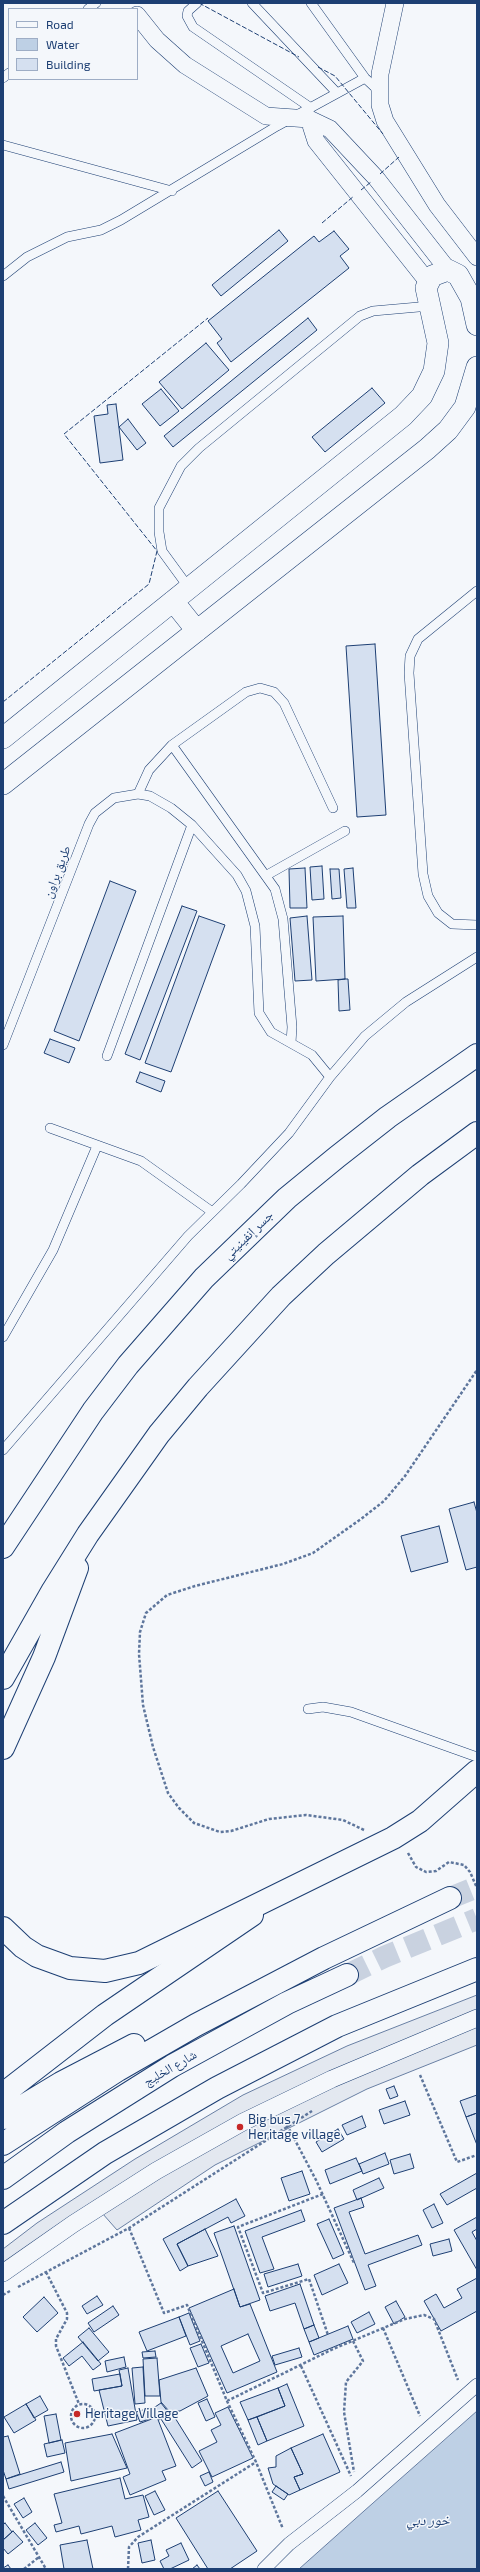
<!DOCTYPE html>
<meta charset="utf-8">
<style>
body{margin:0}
#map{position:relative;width:480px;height:2572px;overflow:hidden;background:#f4f7fb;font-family:"Exo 2",sans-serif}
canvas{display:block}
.frame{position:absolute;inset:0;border:4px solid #1d3f73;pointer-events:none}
.legend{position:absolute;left:8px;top:8px;width:130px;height:72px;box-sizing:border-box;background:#f4f7fb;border:1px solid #9eadc5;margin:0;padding:5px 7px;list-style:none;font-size:12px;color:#1d3f73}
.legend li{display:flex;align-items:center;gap:8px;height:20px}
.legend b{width:20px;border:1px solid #9eadc5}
</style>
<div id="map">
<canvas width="480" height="2572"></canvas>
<div class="frame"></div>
<ul class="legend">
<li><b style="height:5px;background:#f4f7fb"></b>Road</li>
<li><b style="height:11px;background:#bed0e5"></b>Water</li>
<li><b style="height:11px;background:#d5e0f0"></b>Building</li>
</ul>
</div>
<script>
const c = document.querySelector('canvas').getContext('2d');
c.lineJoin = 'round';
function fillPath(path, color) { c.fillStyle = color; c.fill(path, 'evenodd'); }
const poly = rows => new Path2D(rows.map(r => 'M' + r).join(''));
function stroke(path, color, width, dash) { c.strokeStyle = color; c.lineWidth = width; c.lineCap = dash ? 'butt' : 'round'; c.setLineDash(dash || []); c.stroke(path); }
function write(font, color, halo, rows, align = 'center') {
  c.font = font + ' "Exo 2","Noto Naskh Arabic",sans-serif'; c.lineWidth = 3; c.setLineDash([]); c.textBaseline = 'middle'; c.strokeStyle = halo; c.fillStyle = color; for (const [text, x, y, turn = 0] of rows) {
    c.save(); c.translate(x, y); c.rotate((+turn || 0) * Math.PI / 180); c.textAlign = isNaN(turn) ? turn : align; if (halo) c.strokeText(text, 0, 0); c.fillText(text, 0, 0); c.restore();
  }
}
const parking = poly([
 [477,1995,477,2045,367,2089,215,2165,117,2230,95,2205,3,2267,3,2249,37,2223,135,2159,243,2095,347,2046,477,1995]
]);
const water = poly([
 [477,2411,477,2569,299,2569,364,2511,477,2411]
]);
const building = poly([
 [279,230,288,241,221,296,212,285,279,230],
 [334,231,349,249,340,256,349,268,231,362,217,343,222,339,208,321,314,236,319,242,334,231],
 [308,318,317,330,173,447,164,436,308,318],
 [206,343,229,370,182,409,159,382,206,343],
 [372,388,385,403,325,452,312,437,372,388],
 [161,389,179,411,160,426,142,404,161,389],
 [116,404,123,460,100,463,94,416,108,414,107,405,116,404],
 [128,419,146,443,137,450,119,427,128,419],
 [375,644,386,815,357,817,346,646,375,644],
 [322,866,324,899,312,900,310,867,322,866],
 [305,868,307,908,290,908,289,869,305,868],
 [353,868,356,908,347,908,344,869,353,868],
 [330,869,339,869,341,898,332,899,330,869],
 [110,881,136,891,79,1041,54,1031,110,881],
 [182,906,197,911,140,1060,125,1054,182,906],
 [199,916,225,925,171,1072,145,1063,199,916],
 [307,916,312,980,295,981,290,918,307,916],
 [343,916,345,979,316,981,313,917,343,916],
 [345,979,348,979,350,1010,339,1011,338,980,345,979],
 [50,1039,75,1048,69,1063,44,1053,50,1039],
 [140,1072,165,1081,161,1092,136,1082,140,1072],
 [474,1502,477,1513,477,1567,466,1570,449,1509,474,1502],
 [439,1526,448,1562,411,1572,401,1536,439,1526],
 [394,2086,398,2096,390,2099,386,2089,394,2086],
 [477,2095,477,2113,466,2117,460,2101,477,2095],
 [405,2101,410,2115,384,2124,379,2110,405,2101],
 [477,2113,477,2145,466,2117,477,2113],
 [362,2116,366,2127,347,2135,342,2125,362,2116],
 [338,2129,344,2139,322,2152,316,2142,338,2129],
 [385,2153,389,2164,363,2174,359,2164,385,2153],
 [410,2154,414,2168,394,2174,390,2160,410,2154],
 [356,2158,362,2171,330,2184,325,2170,356,2158],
 [302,2171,310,2194,289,2201,281,2178,302,2171],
 [477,2173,477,2188,447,2205,440,2194,477,2173],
 [379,2178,384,2188,357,2200,353,2190,379,2178],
 [361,2198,364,2207,349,2212,365,2254,418,2235,422,2245,368,2265,376,2286,365,2290,334,2208,361,2198],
 [236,2199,245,2216,231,2223,228,2217,177,2244,188,2266,180,2271,163,2239,236,2199],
 [434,2204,443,2223,432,2228,423,2210,434,2204],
 [301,2210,305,2221,262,2237,274,2269,260,2273,245,2231,301,2210],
 [477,2217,477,2229,472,2232,477,2241,477,2270,454,2230,477,2217],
 [329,2219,344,2254,333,2259,317,2224,329,2219],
 [234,2226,260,2300,240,2307,214,2233,234,2226],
 [205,2229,218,2256,188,2266,177,2244,205,2229],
 [449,2239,452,2251,433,2256,430,2244,449,2239],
 [298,2264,302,2276,268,2287,264,2274,298,2264],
 [339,2264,348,2283,322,2295,314,2275,339,2264],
 [477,2278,477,2311,441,2331,424,2301,436,2294,444,2308,462,2298,457,2289,477,2278],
 [300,2284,314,2325,304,2329,295,2303,270,2311,265,2296,300,2284],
 [234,2289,240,2307,250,2304,277,2372,227,2393,189,2308,234,2289],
 [248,2334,260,2361,233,2373,221,2346,248,2334],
 [97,2296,103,2305,87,2314,82,2306,97,2296],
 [44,2297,58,2313,37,2332,23,2317,44,2297],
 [396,2301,405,2317,394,2324,385,2307,396,2301],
 [113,2306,119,2315,94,2332,88,2323,113,2306],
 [369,2312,375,2324,357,2333,351,2322,369,2312],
 [189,2313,200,2341,190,2345,179,2317,189,2313],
 [179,2317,186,2336,147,2351,139,2332,179,2317],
 [314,2325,319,2338,309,2342,304,2329,314,2325],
 [348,2326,353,2339,314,2355,309,2342,348,2326],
 [89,2328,109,2352,98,2361,78,2337,89,2328],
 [83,2342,101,2364,93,2370,82,2356,69,2366,63,2358,83,2342],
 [201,2344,209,2363,198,2367,190,2348,201,2344],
 [299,2348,302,2357,275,2365,272,2356,299,2348],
 [155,2351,156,2357,143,2358,142,2352,155,2351],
 [124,2357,126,2367,107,2372,105,2361,124,2357],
 [157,2358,160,2396,145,2396,143,2359,157,2358],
 [143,2367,145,2403,135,2404,132,2368,143,2367],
 [128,2368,137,2420,108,2426,99,2390,122,2386,119,2370,128,2368],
 [196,2368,208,2396,180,2411,169,2411,161,2402,159,2380,196,2368],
 [120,2374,122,2386,94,2391,92,2379,120,2374],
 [287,2384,304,2426,267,2441,257,2417,285,2406,278,2388,287,2384],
 [278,2388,285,2406,248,2420,240,2402,278,2388],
 [40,2396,48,2410,34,2418,26,2404,40,2396],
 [207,2399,215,2417,206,2421,198,2403,207,2399],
 [161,2403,169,2413,159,2420,152,2409,161,2403],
 [26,2404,36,2420,14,2433,4,2417,26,2404],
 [228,2407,253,2458,212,2477,199,2451,217,2442,211,2430,221,2425,215,2413,228,2407],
 [150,2408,153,2418,140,2422,136,2412,150,2408],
 [172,2413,202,2461,192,2468,161,2419,172,2413],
 [56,2414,61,2440,49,2443,44,2416,56,2414],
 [157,2417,176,2466,162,2471,166,2480,130,2495,123,2477,130,2474,115,2433,157,2417],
 [257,2417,267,2441,258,2445,248,2420,257,2417],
 [112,2434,127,2468,71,2481,65,2443,112,2434],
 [323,2434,340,2472,300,2490,294,2477,303,2474,291,2448,323,2434],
 [8,2436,20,2474,6,2479,3,2470,3,2437,8,2436],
 [62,2440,65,2453,47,2457,44,2444,62,2440],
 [291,2448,303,2474,294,2477,300,2490,289,2495,273,2484,268,2468,276,2467,276,2456,291,2448],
 [61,2462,64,2472,9,2489,6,2479,61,2462],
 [209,2472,213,2482,205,2486,200,2476,209,2472],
 [120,2478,125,2499,143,2495,149,2517,138,2520,141,2530,115,2537,112,2526,81,2534,79,2526,56,2532,54,2525,62,2523,54,2494,120,2478],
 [276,2486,288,2494,284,2500,272,2492,276,2486],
 [155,2491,165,2510,154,2515,145,2496,155,2491],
 [218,2491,257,2551,230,2569,208,2569,176,2518,218,2491],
 [24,2498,32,2512,23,2518,14,2504,24,2498],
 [5,2523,12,2532,3,2540,3,2525,5,2523],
 [35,2523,47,2538,38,2545,26,2530,35,2523],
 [13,2531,23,2542,8,2554,3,2548,3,2540,13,2531],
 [87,2540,93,2569,64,2569,60,2545,87,2540],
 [151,2540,155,2560,142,2563,138,2543,151,2540],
 [181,2543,189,2560,170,2569,164,2569,160,2561,169,2556,166,2550,181,2543],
 [8,2565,11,2569,4,2569,3,2568,8,2565],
 [197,2565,200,2569,192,2569,197,2565]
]);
const primaryTunnel = poly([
 [450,1898,477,1887],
 [347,1975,384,1957,477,1919]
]);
const path = poly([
 [364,1830,343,1820,306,1815,269,1819,231,1831,220,1832,194,1823,179,1808,168,1793,153,1747,143,1705,139,1654,140,1632,146,1613,167,1595,195,1586,283,1564,313,1553,361,1519,384,1501,405,1476,477,1370],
 [408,1853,416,1867,426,1872,436,1871,449,1862,464,1865,470,1872,477,1888],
 [420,2075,457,2162,477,2155],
 [287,2125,316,2180,354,2263],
 [323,2194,238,2227,263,2293,309,2279,328,2335],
 [129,2228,164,2313,187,2305,227,2401,256,2462,283,2529],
 [46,2272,67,2313,67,2319,56,2339,56,2346,79,2404],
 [18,2287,129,2228,312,2111],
 [3,2295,10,2291],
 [383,2328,420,2416],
 [353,2341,363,2361,346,2382,344,2412,354,2472],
 [301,2366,351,2476],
 [227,2401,333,2349,405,2319,424,2315,434,2319,458,2380],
 '71 2416a12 12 0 1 1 24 0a12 12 0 1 1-24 0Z',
 [3,2496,46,2569],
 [24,2569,39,2557],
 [128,2569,129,2547,138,2537,256,2462]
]);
const service = poly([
 [197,3,188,11,187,16,193,27,311,108],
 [252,3,337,93],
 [311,3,365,78,380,92],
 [88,9,96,3],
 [3,78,9,73],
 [3,145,172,191],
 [3,276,27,257,67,237,101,230,121,220,277,126,365,78],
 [189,588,162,551,159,532,159,508,181,466,199,448,360,316,373,311,430,306],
 [477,591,418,639,410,656,409,673,423,874,428,896,438,913,452,924,477,925],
 [172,745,275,889,283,919,292,1027,291,1043],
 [138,794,149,770,172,745,246,692,260,688,274,692,284,703,333,808],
 [267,875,345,831],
 [3,1045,89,824,95,813,114,798,138,794,150,796,171,808,192,825,237,875,246,891,255,926,259,1013,271,1032,312,1055,330,1077],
 [107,1056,192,825],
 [50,1128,141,1161,211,1211],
 [3,1337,53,1250,97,1146],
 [3,1450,188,1236,241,1184,289,1133,330,1077,365,1036,406,1002,477,957],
 [308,1709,323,1707,351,1712,477,1757]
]);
const pedestrian = poly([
 [264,2569,289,2544,357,2491,477,2385]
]);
const minor = poly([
 [395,3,380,74,380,105,385,121,437,205,477,257],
 [137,15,157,40,185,65,266,116,309,119,330,129,376,178,448,270],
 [309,119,316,141,428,282],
 [3,2273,73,2224,156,2171,243,2122,332,2079,477,2018]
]);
const tertiary = poly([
 [173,601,197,631],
 [3,738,403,416,422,396,434,371,438,343,426,288,432,276,448,270,458,275,471,298,477,325],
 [3,784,427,449,448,430,465,407,477,367]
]);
const primary = poly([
 [3,2094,105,2015,252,1915],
 [3,2118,61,2083,134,2045],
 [3,2144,118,2070,196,2025,324,1958,450,1898],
 [3,2178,67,2132,172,2066,287,2003,347,1975],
 [3,2223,105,2153,217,2088,337,2026,477,1969]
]);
const trunk = poly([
 [3,1547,93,1411,128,1365,204,1278,287,1198,337,1157,388,1117,477,1055],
 [3,1678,53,1590,88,1534,159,1434,198,1387,281,1296,326,1254,420,1175,477,1133],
 [3,1748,44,1657,77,1568],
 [3,1928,23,1947,37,1956,70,1968,105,1971,139,1963,393,1838,420,1821,477,1771]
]);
const fence = poly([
 [199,3,299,57],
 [318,67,335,76,383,134],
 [380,174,399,157],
 [361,190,371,182],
 [322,223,354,196],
 [3,702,149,584,157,551,64,434,208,318]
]);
const markers = [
 [240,2127,4,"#c62828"],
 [77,2414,4,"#c62828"]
];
const streetNames = [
 ["طريق براون",57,872,-69],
 ["جسر إنفينيتي",248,1235,-44],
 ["شارع الخليج",170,2068,-30]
];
const poiNames = [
 ["Big bus 7",248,2120],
 ["Heritage village",248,2135],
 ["Heritage Village",85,2414]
];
const waterNames = [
 ["خور دبي",428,2520]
];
fillPath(parking, '#e3e8f0');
stroke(parking, '#687fa3', 1);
fillPath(water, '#bed0e5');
stroke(water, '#687fa3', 1);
fillPath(building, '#d5e0f0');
stroke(building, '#1d3f73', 1);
stroke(primaryTunnel, '#c9d2e0', 22, [22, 11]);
stroke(service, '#1d3f73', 10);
stroke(pedestrian, '#1d3f73', 14);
stroke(minor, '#1d3f73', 18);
stroke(tertiary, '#1d3f73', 22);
stroke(primary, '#1d3f73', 24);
stroke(trunk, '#1d3f73', 24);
stroke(path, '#5e769c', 2.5, [3, 2]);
stroke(service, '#f4f7fb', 9);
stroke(pedestrian, '#f4f7fb', 13);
stroke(minor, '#f4f7fb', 17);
stroke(tertiary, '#f4f7fb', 21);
stroke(primary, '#f4f7fb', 22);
stroke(trunk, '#f4f7fb', 22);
stroke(fence, '#1d3f73', 1, [5, 2]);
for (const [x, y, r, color] of markers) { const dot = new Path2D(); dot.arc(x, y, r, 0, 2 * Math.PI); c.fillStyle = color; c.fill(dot); stroke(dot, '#f4f7fb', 1.5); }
write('13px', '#1d3f73', '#f4f7fb', streetNames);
write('13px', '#1d3f73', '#f4f7fb', poiNames, 'left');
write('italic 14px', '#1d3f73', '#f4f7fb', waterNames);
</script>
